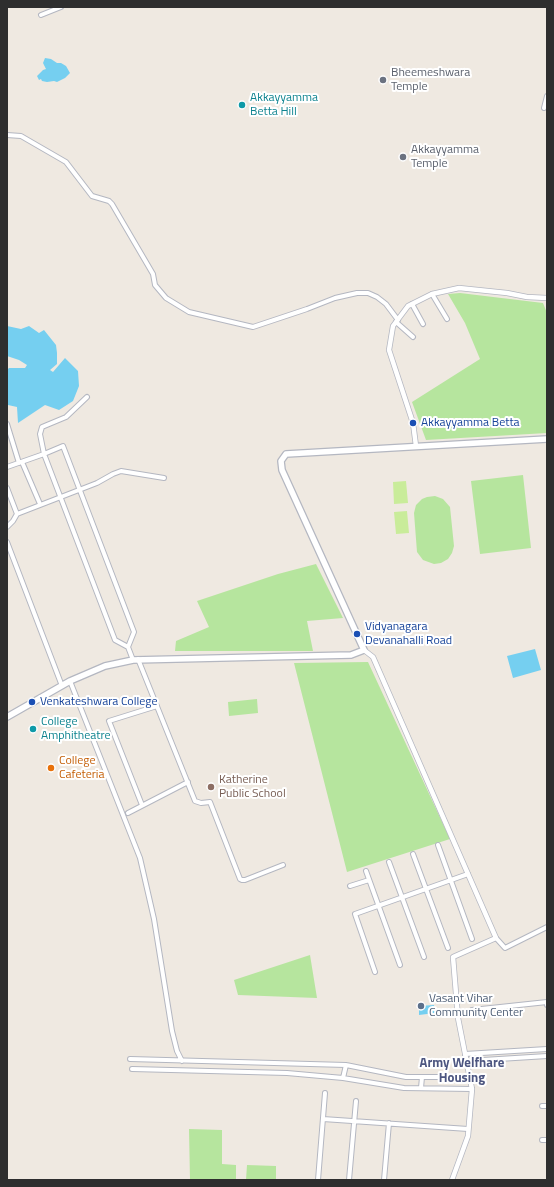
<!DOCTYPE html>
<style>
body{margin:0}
#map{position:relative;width:554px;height:1187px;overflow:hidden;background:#efe9e1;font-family:"Titillium Web",sans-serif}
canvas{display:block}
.frame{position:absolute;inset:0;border:8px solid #2e2e2e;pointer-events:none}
</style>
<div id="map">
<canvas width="554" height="1187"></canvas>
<div class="frame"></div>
</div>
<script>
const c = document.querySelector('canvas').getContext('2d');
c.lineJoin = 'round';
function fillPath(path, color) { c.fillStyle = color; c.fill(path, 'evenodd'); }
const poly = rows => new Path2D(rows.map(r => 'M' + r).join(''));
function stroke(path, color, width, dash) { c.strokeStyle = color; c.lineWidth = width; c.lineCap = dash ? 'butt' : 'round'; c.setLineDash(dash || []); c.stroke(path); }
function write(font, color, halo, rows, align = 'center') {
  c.font = font + ' "Titillium Web",sans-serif'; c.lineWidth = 4; c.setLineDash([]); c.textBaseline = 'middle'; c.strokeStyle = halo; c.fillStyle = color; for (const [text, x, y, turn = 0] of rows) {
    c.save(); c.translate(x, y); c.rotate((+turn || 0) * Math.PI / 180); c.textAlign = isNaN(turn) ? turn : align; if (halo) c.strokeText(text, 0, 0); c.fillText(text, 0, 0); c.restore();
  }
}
const green = poly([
 [460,293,543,303,547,313,547,433,426,440,412,402,480,359,465,323,448,294],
 [523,475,531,548,480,554,471,481],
 [435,496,443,499,450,507,454,546,452,553,448,559,441,563,434,564,423,560,417,552,414,513,416,505,422,499,427,497],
 [316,564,343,618,307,621,313,651,175,651,176,641,209,627,197,601,278,574],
 [368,662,450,839,347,872,294,663],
 [257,699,258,713,229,716,228,702],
 [310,955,317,998,238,995,234,980],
 [189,1129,222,1130,222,1164,236,1165,236,1180,190,1180],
 [247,1165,276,1166,276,1180,246,1180]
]);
const pitch = poly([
 [406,481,408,503,394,504,393,482],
 [407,511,409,533,396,534,394,512]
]);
const water = poly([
 [45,58,51,59,57,63,61,63,66,66,70,73,65,78,57,82,54,81,47,82,42,81,41,79,39,80,37,76,43,70,46,69,43,63],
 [7,326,21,329,29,326,39,333,44,330,56,345,57,353,57,364,50,370,53,372,65,358,78,371,79,386,73,401,59,410,45,405,18,423,17,407,8,405,7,370,9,368,25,368,27,365,19,360,7,356],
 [535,649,541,670,513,678,507,656],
 [434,1005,435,1013,419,1015,419,1006]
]);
const minor = poly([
 [41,15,61,7],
 [544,108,547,96],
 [7,135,21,136,66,162,92,196,109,201,112,204,153,274,155,285,166,298,189,312,253,327,307,309,335,298,357,293,368,293,377,297,386,304,398,320],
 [432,294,447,319],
 [412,304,423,324],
 [396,322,413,337],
 [87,397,66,417,42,427,40,434,44,454,63,446,134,632,128,647],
 [7,424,19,463],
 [22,462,40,504],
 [7,467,44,454,115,640,128,647,133,660],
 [7,488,17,514,13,521,7,527],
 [17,514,97,483,113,474,121,471,164,478],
 [7,542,62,686],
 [138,659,195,801,201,803,210,802,240,879,242,880,245,880,283,865],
 [70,681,140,858,154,919,172,1031,177,1051,182,1061],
 [142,805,109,721,157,706],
 [128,813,188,782],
 [438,845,472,939],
 [413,854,448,948],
 [389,862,424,957],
 [366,871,400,965],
 [350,886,369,880],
 [496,938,505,948,547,927],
 [375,972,355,914,468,874],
 [472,1010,547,1002,547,1005],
 [465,1054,547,1049],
 [130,1059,346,1065,406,1077,470,1077],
 [467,1061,547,1056],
 [132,1069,287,1073,343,1078,404,1088,472,1089],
 [343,1078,346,1065],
 [421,1088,422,1077],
 [542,1106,547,1106],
 [323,1119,468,1129],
 [542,1140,547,1140],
 [318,1180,325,1093],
 [349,1180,356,1101],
 [384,1180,389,1123]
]);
const tertiary = poly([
 [416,446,413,423,389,350,393,326,408,306,432,294,459,288,507,293,527,297,547,298],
 [364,650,373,657,496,938,453,957,458,1018,472,1089,468,1136,452,1180]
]);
const secondary = poly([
 [7,717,70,681,105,666,133,660,351,655,364,650,282,470,281,461,286,454,547,439]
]);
const markers = [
 [383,80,4,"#6b7280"],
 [242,105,4,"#0f9aa8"],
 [403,157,4,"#6b7280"],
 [413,423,4,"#1a4fb4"],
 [357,634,4,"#1a4fb4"],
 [32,702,4,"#1a4fb4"],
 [33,729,4,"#0f9aa8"],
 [51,768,4,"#e8710a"],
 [211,787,4,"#8d6e63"],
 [421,1006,4,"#5c6f8a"]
];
const worshipNames = [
 ["Bheemeshwara",391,73],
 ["Temple",391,87],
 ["Akkayyamma",411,150],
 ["Temple",411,164]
];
const cultureNames = [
 ["Akkayyamma",250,98],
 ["Betta Hill",250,112],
 ["College",41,722],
 ["Amphitheatre",41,736]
];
const transitNames = [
 ["Akkayyamma Betta",421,423],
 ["Vidyanagara",365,627],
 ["Devanahalli Road",365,641],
 ["Venkateshwara College",40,702]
];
const foodNames = [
 ["College",59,761],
 ["Cafeteria",59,775]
];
const educationNames = [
 ["Katherine",219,780],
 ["Public School",219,794]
];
const serviceNames = [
 ["Vasant Vihar",429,999],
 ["Community Center",429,1013]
];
const neighbourhoodNames = [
 ["Army Welfhare",462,1064],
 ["Housing",462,1079]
];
fillPath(green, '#b6e59e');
fillPath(pitch, '#c9ec9a');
fillPath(water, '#75cff0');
stroke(minor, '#b4b7c1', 6);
stroke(tertiary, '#b4b7c1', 6);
stroke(secondary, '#b4b7c1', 8);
stroke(minor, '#fff', 4);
stroke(tertiary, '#fff', 4.5);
stroke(secondary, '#fff', 5.5);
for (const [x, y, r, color] of markers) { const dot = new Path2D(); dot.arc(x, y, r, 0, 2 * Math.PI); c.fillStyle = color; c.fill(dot); stroke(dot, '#fff', 1.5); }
write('12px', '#5b616d', '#fff', worshipNames, 'left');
write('12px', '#0d838f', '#fff', cultureNames, 'left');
write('12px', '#164399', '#fff', transitNames, 'left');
write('12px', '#c56008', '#fff', foodNames, 'left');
write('12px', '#785e54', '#fff', educationNames, 'left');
write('12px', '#4e5e75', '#fff', serviceNames, 'left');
write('bold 13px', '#4d5680', '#fff', neighbourhoodNames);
</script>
